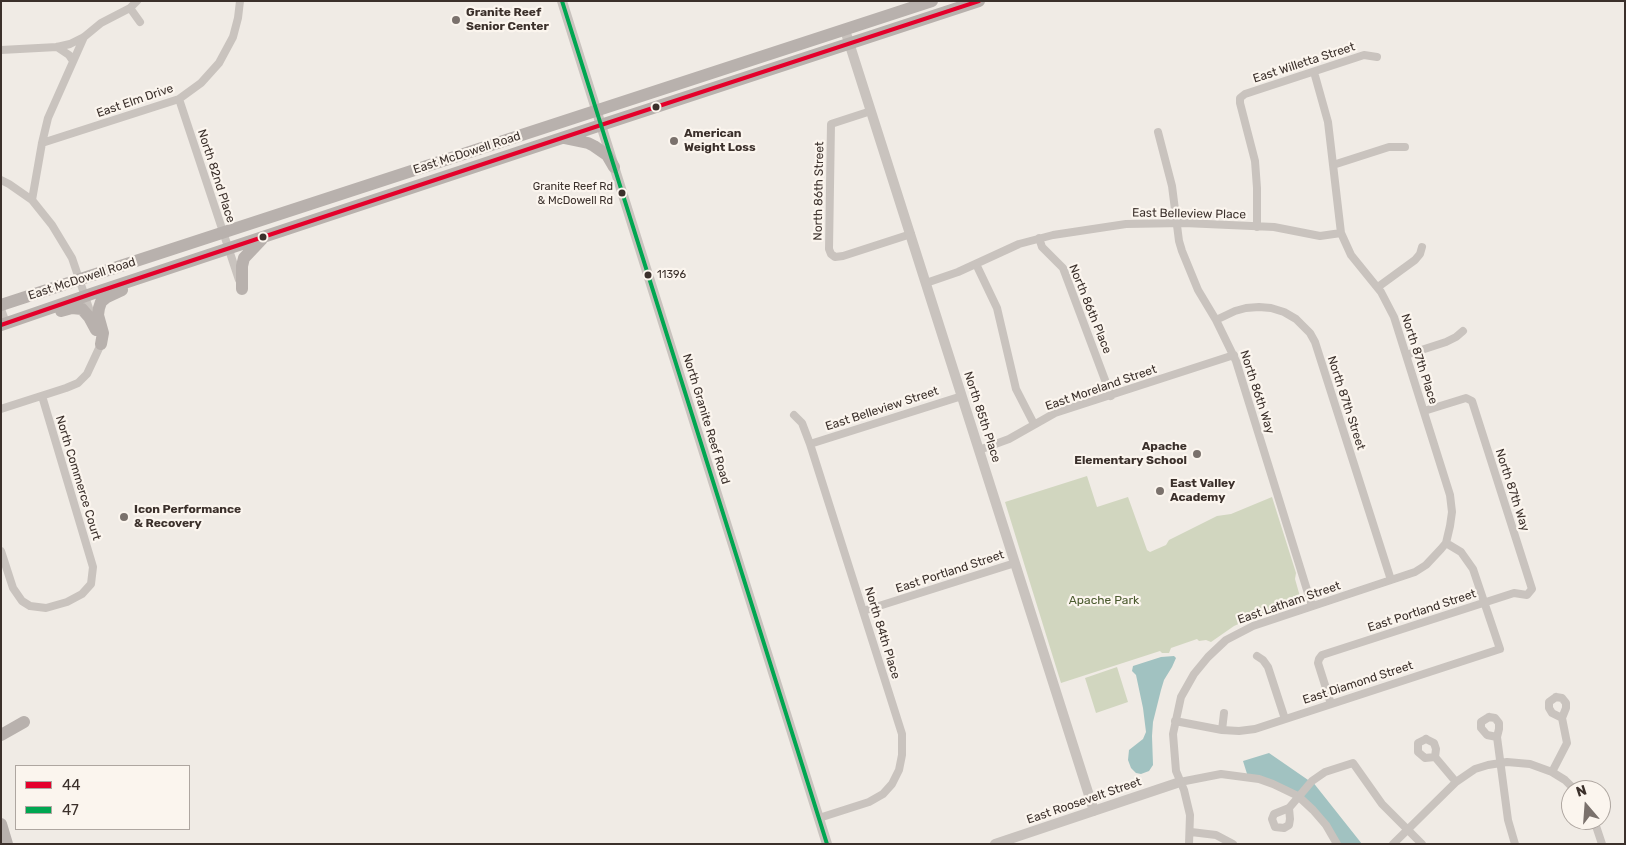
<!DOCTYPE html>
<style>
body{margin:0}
#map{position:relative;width:1626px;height:845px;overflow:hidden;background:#f0ebe5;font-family:Rubik,sans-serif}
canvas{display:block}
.frame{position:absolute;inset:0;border:2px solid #3b302b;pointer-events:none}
.legend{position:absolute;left:15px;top:765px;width:175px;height:65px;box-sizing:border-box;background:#fbf5ee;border:1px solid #aea6a0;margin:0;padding:6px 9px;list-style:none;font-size:15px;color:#3b302b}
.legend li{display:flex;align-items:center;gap:10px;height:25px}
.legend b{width:25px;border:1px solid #aea6a0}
.north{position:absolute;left:1561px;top:780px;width:50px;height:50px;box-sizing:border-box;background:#fbf5ee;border:1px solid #aea6a0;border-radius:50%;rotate:342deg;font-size:14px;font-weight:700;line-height:20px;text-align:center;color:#3b302b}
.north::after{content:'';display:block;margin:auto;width:18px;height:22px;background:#7a716c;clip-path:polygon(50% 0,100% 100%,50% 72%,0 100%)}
</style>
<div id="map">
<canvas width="1626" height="845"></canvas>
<div class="frame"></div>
<ul class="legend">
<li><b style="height:6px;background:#e4002b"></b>44</li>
<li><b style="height:6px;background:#00a651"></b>47</li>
</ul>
<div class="north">N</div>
</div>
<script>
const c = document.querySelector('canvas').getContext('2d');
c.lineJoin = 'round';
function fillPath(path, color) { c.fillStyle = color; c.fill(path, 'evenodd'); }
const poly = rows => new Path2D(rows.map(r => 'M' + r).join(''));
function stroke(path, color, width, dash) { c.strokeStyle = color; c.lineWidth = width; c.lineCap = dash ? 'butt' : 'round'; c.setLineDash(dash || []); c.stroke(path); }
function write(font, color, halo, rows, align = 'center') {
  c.font = font + ' Rubik,sans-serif'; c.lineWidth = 4.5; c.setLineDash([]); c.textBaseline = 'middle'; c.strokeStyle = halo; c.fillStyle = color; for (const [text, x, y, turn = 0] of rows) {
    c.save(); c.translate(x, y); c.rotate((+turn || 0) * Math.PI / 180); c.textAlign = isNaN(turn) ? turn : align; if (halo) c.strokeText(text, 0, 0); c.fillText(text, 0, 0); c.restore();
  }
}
const green = poly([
 [1087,476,1097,507,1128,497,1147,550,1150,552,1166,545,1169,540,1217,516,1231,514,1272,497,1296,573,1295,579,1301,600,1299,602,1254,617,1234,626,1211,642,1206,640,1199,641,1197,639,1171,648,1169,653,1162,653,1160,651,1061,683,1005,502],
 [1117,667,1128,702,1096,713,1085,678]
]);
const water = poly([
 [1174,656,1176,658,1172,667,1164,680,1161,690,1153,722,1152,736,1153,765,1149,771,1141,774,1136,773,1131,768,1128,760,1129,750,1143,739,1146,732,1143,708,1136,675,1132,671,1133,666,1161,657],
 [1269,753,1311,782,1312,781,1362,844,1337,844,1298,796,1248,777,1243,761]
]);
const minor = poly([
 [130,8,140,22],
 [84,37,48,118,42,143,32,200,52,225,72,258,92,317],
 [57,47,69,55,73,61],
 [1,50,57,47,70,44,84,37,101,23,130,8,137,1],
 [179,99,239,280],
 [871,111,831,124,829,249,831,254,835,257,843,256,911,234],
 [1158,132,1172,186,1179,241,1182,251,1198,290,1216,320,1236,361,1312,606],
 [42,143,179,99,201,83,219,63,233,37,238,18,240,1],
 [1333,165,1389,147,1405,147],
 [1,180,9,184,32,200],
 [1257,227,1257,188,1255,161,1240,103,1240,98,1245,94,1364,55,1377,57],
 [1039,238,1042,247,1063,268,1111,396],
 [976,264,997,308,1016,389,1034,424],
 [926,283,958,272,1019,244,1053,235,1126,224,1184,223,1274,227,1320,236,1341,233],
 [1378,287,1415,260,1420,254,1422,247],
 [1,309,6,323],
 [1216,320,1235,311,1246,308,1259,307,1271,308,1284,312,1296,319,1310,333,1315,342,1391,580],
 [1406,355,1446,342,1456,337,1463,331],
 [1,409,66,388,78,383,87,374,101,344,100,340],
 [794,415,802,423,810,444,902,734,902,755,899,770,892,784,883,794,869,802,819,818],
 [810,444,962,396],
 [979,450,1009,439,1055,413,1234,355],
 [1,551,13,588,22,601,30,606,46,608,67,602,82,594,91,584,93,567,42,396],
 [863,611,1015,563],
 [1257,656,1263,660,1268,667,1285,719],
 [1556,697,1562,698,1566,703,1566,708,1562,718,1552,713,1549,708,1549,702,1556,697],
 [1331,704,1318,663,1319,659,1322,655,1514,593,1527,595,1532,589,1472,401,1466,398,1424,411],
 [1489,717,1495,718,1499,723,1499,729,1497,737,1487,735,1481,728,1481,722,1489,717],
 [1175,721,1222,730,1239,731,1255,729,1500,649,1473,569,1461,552,1446,543],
 [1222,730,1224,713],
 [1497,737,1508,820,1515,844],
 [1426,739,1434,743,1436,749,1435,757,1425,758,1418,752,1418,743,1426,739],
 [1435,757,1456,782],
 [1552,772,1567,743,1562,718],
 [1180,782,1221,774,1259,779,1273,784,1298,796,1313,810,1326,825,1337,844],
 [1289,808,1312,781,1325,772,1353,763,1382,804,1422,844],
 [1289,808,1290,819,1289,825,1284,828,1275,827,1272,819,1274,814,1289,808],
 [1594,820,1602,844],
 [1191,832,1216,835,1233,844],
 [1189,844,1190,815,1184,790,1176,771,1173,734,1181,697,1194,674,1208,657,1226,640,1253,626,1415,572,1426,565,1441,549,1446,543,1450,526,1452,512,1450,495,1394,317,1381,292,1351,255,1341,233,1328,122,1314,72],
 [1393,844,1456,782,1475,769,1488,765,1507,762,1530,764,1552,772,1565,780,1575,790]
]);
const tertiary = poly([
 [562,1,827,844],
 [845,30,1094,811],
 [995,844,1180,782]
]);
const primary = poly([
 [564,138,588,143,594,146,607,155,614,167],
 [242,289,242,266,244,258,262,239],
 [1,305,932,1],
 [61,311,72,308,82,309,89,317,96,330],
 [1,325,94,293,601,125,979,1],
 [101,344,103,333,98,315,99,308,101,302,107,297,122,290],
 [1,735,24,722],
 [1,824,7,844]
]);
const bus1 = poly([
 [1,325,94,293,601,125,979,1]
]);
const bus2 = poly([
 [562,1,827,844]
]);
const markers = [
 [456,20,5,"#7a716c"],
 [656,107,4.5,"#3b302b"],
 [674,141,5,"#7a716c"],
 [622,193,4.5,"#3b302b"],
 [263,237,4.5,"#3b302b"],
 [648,275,4.5,"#3b302b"],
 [1197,454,5,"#7a716c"],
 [1160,491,5,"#7a716c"],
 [124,517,5,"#7a716c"]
];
const busNames = [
 ["Granite Reef Rd",613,187],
 ["& McDowell Rd",613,201],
 ["11396",657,275,"left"]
];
const poiNames = [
 ["Granite Reef",466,13],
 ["Senior Center",466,27],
 ["American",684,134],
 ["Weight Loss",684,148],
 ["Apache",1187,447,"right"],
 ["Elementary School",1187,461,"right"],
 ["East Valley",1170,484],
 ["Academy",1170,498],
 ["Icon Performance",134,510],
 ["& Recovery",134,524]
];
const streetNames = [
 ["East Willetta Street",1304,63,-18],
 ["East Elm Drive",135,101,-19],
 ["East McDowell Road",467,153,-18],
 ["North 82nd Place",216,176,72],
 ["North 86th Street",819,191,-89],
 ["East Belleview Place",1189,214,1],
 ["East McDowell Road",82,279,-18],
 ["North 86th Place",1090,309,68],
 ["North 87th Place",1419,359,72],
 ["East Moreland Street",1101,388,-19],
 ["North 86th Way",1257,392,72],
 ["North 87th Street",1346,403,72],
 ["East Belleview Street",882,409,-18],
 ["North 85th Place",982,417,72],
 ["North Granite Reef Road",706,419,73],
 ["North Commerce Court",78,478,73],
 ["North 87th Way",1512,490,72],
 ["East Portland Street",950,572,-18],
 ["East Latham Street",1289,603,-19],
 ["East Portland Street",1422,611,-18],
 ["North 84th Place",882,633,73],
 ["East Diamond Street",1358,683,-18],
 ["East Roosevelt Street",1084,801,-19]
];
const parkNames = [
 ["Apache Park",1104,601]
];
fillPath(green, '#d1d6bf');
fillPath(water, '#a1c2c1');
stroke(minor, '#c9c3be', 8);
stroke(tertiary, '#c9c3be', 10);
stroke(primary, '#b8b1ad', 12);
stroke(bus1, '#e4002b', 4);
stroke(bus2, '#00a651', 4);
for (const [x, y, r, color] of markers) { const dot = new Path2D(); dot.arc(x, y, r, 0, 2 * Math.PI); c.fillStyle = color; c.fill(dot); stroke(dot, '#fbf5ee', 2); }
write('11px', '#3b302b', '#fbf5ee', busNames, 'right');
write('bold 12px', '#3b302b', '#fbf5ee', poiNames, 'left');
write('12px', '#3b302b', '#fbf5ee', streetNames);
write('12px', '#4a5a2e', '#fbf5ee', parkNames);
</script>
